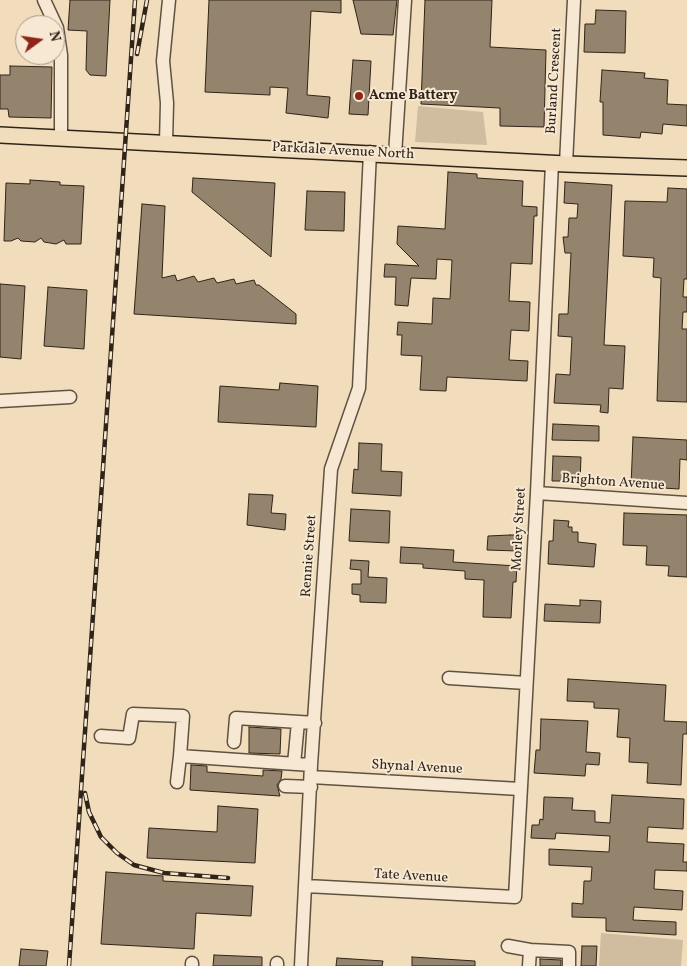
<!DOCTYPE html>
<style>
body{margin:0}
#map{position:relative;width:687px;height:966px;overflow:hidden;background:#f1dcbc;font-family:Vollkorn,serif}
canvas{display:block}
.north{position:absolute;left:15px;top:15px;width:50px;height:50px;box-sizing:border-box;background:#f6e8d3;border:1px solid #a79a88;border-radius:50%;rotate:76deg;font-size:14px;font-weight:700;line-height:20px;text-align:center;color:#302418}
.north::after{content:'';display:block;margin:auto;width:18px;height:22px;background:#8f2418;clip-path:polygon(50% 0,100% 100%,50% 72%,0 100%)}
</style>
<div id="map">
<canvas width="687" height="966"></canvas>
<div class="north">N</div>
</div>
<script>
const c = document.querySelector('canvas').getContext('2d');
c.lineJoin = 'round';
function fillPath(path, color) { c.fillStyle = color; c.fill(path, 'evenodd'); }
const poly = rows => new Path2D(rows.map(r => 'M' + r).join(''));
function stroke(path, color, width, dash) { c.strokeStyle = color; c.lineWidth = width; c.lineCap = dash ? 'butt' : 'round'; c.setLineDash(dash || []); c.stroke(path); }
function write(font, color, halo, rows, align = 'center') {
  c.font = font + ' Vollkorn,serif'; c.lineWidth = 4; c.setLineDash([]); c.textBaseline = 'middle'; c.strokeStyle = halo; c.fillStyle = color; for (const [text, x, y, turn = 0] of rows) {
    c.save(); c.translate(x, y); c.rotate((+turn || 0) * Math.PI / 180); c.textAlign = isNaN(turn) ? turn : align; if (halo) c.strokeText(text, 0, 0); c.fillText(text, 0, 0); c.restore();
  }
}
const green = poly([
 [418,106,483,112,487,145,415,142],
 [601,933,683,940,681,966,599,966]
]);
const building = poly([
 [70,0,110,0,106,76,90,75,86,70,87,31,68,30,70,0],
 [209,0,341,0,341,13,311,11,307,95,330,97,328,118,286,113,288,88,270,87,270,95,205,92,209,0],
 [353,0,397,0,393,35,361,34,353,0],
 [425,0,492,0,490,47,546,50,544,127,500,126,500,108,421,104,425,0],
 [596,10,626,11,625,53,584,52,585,24,595,24,596,10],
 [353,60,371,61,368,115,349,114,353,60],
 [10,66,52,67,51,118,9,117,8,109,0,109,0,75,10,75,10,66],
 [602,70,645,73,644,78,668,80,667,104,687,105,687,126,663,124,662,134,641,132,640,138,603,135,603,102,600,102,602,70],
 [448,172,477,174,477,178,523,181,522,206,537,207,537,216,534,216,532,264,511,263,509,301,530,302,529,331,511,330,509,360,528,361,527,381,447,377,446,391,420,390,422,356,401,355,402,335,397,335,398,322,432,324,433,298,450,299,452,260,437,259,436,279,411,278,408,306,395,305,396,277,384,277,385,264,419,266,397,244,398,226,445,229,448,172],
 [193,178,275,183,271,257,192,192,193,178],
 [30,180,60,182,60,185,84,186,81,244,66,244,64,240,56,244,44,242,41,238,35,242,21,241,18,238,11,241,4,241,6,183,30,184,30,180],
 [565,182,612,185,604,345,625,346,623,389,609,388,608,413,600,412,601,405,554,403,556,374,570,375,572,337,558,336,559,314,568,314,571,253,565,253,563,237,568,237,569,218,577,218,578,204,564,203,565,182],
 [668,188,687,189,687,279,684,279,683,297,687,297,687,312,683,312,682,329,687,329,687,402,657,401,661,278,653,277,654,258,623,256,625,201,667,202,668,188],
 [307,191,345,192,344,231,305,230,307,191],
 [142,204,165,206,162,278,175,275,177,281,194,276,198,282,214,278,217,283,234,279,236,284,254,280,256,285,259,285,296,314,296,324,134,314,142,204],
 [0,284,25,286,21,359,0,357,0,284],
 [48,287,87,290,84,349,44,346,48,287],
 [280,383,318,386,316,427,218,422,220,386,279,390,280,383],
 [553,424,599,426,599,441,552,440,553,424],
 [633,437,687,440,687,460,680,459,679,489,631,486,633,437],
 [359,443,382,444,381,471,402,472,401,496,352,493,354,469,358,470,359,443],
 [553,456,581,457,580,481,552,481,553,456],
 [249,494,273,495,271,513,286,514,285,530,247,525,249,494],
 [351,509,390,511,389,543,349,541,351,509],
 [624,513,687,515,687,577,668,576,669,566,646,565,647,546,623,545,624,513],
 [554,520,569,521,568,527,572,527,572,532,578,532,578,542,596,544,594,567,548,564,549,541,553,541,554,520],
 [510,535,518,535,518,551,487,550,488,536,510,535],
 [401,547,454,550,453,562,517,566,516,582,513,582,511,618,483,617,484,580,465,579,465,571,423,568,423,564,400,563,401,547],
 [351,560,369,561,368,577,387,578,386,603,360,602,360,595,352,594,352,584,361,584,361,570,350,569,351,560],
 [580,600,601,601,600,623,544,621,545,604,580,606,580,600],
 [568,679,666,685,664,721,687,722,687,734,683,734,681,785,647,783,648,763,629,762,630,738,617,737,619,709,594,708,594,702,567,701,568,679],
 [541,719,588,721,586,752,600,753,599,765,586,764,585,776,534,773,536,750,540,750,541,719],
 [249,727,281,729,280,754,249,753,249,727],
 [191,765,207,766,207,772,263,776,263,770,282,771,281,779,277,785,280,796,190,790,191,765],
 [612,795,684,799,683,829,648,827,647,842,684,844,683,862,687,862,687,871,655,870,654,889,683,891,682,910,634,907,633,920,676,922,676,935,606,931,606,918,572,917,572,903,583,904,584,881,591,881,592,867,549,865,549,849,609,852,610,836,556,833,555,839,531,838,532,825,539,825,540,819,543,820,544,797,573,798,572,810,595,811,595,822,610,823,612,795],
 [218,806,258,809,255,863,147,858,149,828,217,832,218,806],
 [106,872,163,876,163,881,253,886,251,916,196,913,194,949,101,944,106,872],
 [582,946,597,946,596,966,581,966,582,946],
 [21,949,48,951,46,966,19,966,21,949],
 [214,955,262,957,262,966,213,966,214,955],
 [412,957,475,961,475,966,412,966,412,957],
 [337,958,383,961,382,966,336,966,337,958],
 [540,959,561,960,561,966,540,966,540,959]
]);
const minor = poly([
 [44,0,57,28,61,55,61,138],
 [166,143,167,103,163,61,169,0],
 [395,155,405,0],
 [566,164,574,0],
 [0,401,70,397],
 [537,493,687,503],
 [449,678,526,683],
 [101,736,129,738,133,714,183,716,180,756,311,765],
 [234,742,236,718,315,723],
 [294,764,298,722],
 [311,777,520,789],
 [177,782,180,756],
 [285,786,311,787],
 [306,886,515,897,537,493,552,163],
 [508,946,530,950],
 [192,966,192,963],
 [277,966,277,963],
 [301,966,311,765,331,469,359,388,370,152],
 [529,966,530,950,569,952,569,966]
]);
const major = poly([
 [0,135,566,164,687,168]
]);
const rail = poly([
 [137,54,147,0],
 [85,793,89,812,101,837,117,853,134,865,164,873,228,878],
 [69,966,135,0]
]);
const markers = [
 [359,96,5,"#8f2418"]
];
const streetNames = [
 ["Burland Crescent",555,81,-87],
 ["Parkdale Avenue North",343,152,3],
 ["Brighton Avenue",613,483,4],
 ["Morley Street",520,529,-87],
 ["Rennie Street",310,556,-86],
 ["Shynal Avenue",417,768,3],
 ["Tate Avenue",411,877,3]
];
const poiNames = [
 ["Acme Battery",369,96]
];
fillPath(green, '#d0bda0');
fillPath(building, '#94846d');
stroke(building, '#302418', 1);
stroke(minor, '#605241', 15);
stroke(major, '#302418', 18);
stroke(minor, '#f6e8d3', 12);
stroke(major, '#f1dcbc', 15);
stroke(rail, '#302418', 4.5);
stroke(rail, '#f6e8d3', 2.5, [8]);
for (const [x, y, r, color] of markers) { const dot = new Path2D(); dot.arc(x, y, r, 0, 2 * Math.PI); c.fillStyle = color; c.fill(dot); stroke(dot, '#f6e8d3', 2); }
write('14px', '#302418', '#f6e8d3', streetNames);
write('bold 14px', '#302418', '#f6e8d3', poiNames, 'left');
</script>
